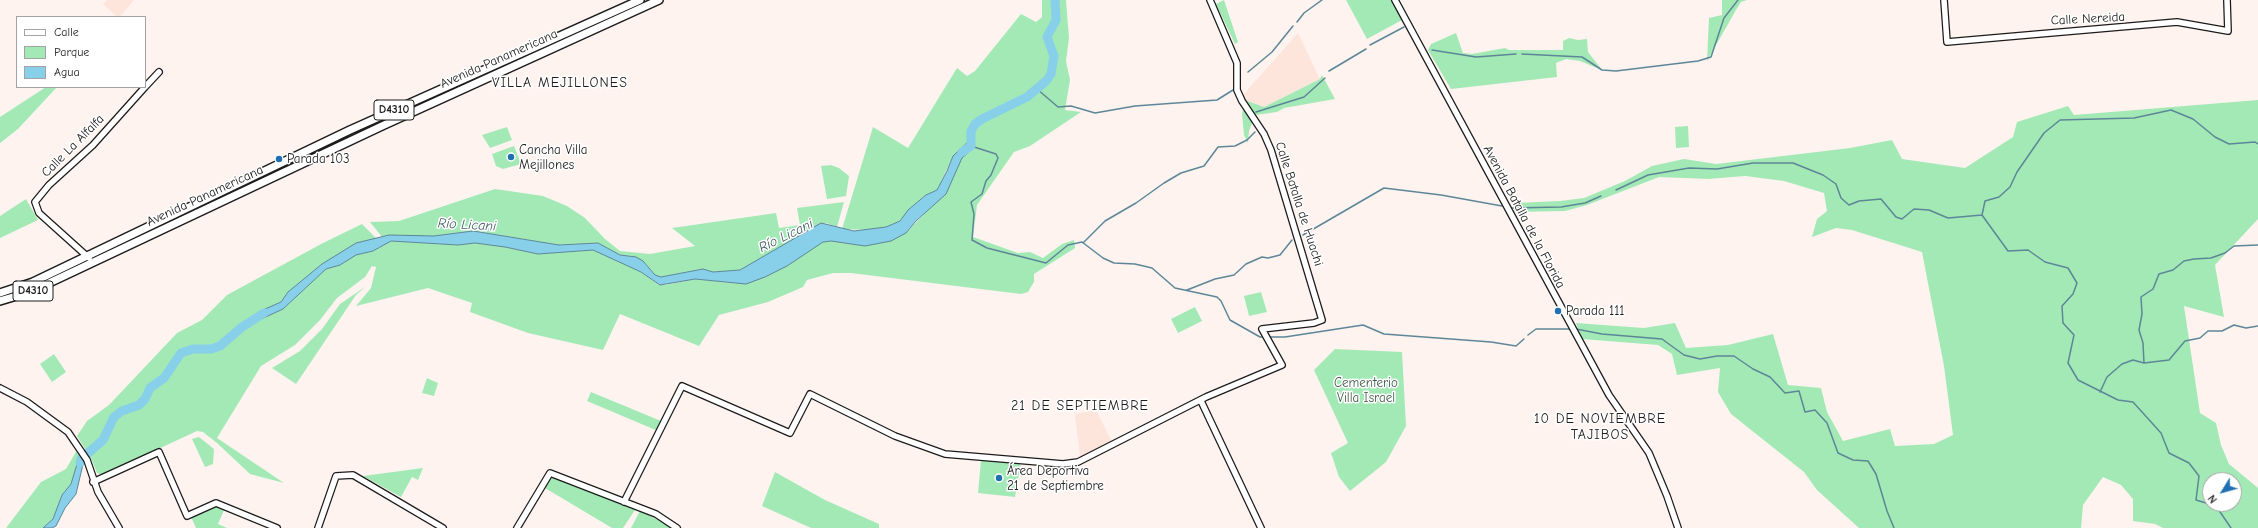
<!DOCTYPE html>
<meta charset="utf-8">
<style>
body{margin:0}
#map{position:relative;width:2258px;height:528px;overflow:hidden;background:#fef3ef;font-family:"Comic Neue",sans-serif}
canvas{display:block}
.legend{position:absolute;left:16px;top:16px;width:130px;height:72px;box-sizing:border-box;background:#fff;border:1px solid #a4a4a4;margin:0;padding:5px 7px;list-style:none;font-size:12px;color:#1c1c1c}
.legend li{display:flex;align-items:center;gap:8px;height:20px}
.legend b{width:20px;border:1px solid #a4a4a4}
.north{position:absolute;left:2202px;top:472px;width:40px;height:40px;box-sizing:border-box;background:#fff;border:1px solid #a4a4a4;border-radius:50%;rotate:233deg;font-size:11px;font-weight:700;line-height:16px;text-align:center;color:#1c1c1c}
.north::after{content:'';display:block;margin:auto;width:14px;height:18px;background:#1f6fb2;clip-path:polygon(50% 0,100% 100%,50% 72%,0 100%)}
</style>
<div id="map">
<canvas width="2258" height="528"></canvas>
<ul class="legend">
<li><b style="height:5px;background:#fff"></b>Calle</li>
<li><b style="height:11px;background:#a3e9b6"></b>Parque</li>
<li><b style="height:11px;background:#88cfe9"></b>Agua</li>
</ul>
<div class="north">N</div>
</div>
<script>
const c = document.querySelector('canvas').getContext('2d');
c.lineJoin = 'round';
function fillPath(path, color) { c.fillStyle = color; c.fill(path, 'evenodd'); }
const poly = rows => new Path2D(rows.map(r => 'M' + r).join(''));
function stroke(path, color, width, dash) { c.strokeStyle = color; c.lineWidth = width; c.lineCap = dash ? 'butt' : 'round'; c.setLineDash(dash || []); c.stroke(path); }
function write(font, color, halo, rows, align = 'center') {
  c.font = font + ' "Comic Neue",sans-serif'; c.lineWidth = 3; c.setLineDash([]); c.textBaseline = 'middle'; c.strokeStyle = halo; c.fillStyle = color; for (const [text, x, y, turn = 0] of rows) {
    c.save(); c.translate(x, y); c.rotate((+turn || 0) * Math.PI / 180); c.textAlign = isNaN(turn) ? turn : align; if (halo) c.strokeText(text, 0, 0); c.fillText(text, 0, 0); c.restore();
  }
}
const built = poly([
 [107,0,134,0,120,17,117,17,103,4],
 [1298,33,1320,79,1264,107,1245,100,1243,95],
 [1096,410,1111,440,1110,443,1083,456,1080,456,1075,416,1076,414]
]);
const green = poly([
 [1042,0,1066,0,1069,38,1066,61,1070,80,1065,110,1081,112,1030,146,1014,152,977,205,973,237,1018,253,1030,252,1043,258,1062,244,1074,240,1075,248,1034,274,1034,282,1028,292,1021,294,851,273,833,273,807,280,803,287,768,302,719,315,699,346,620,314,603,350,528,333,470,312,472,303,428,288,356,306,371,288,376,267,372,266,365,277,337,298,320,320,295,345,261,366,217,438,284,483,250,474,217,443,203,432,197,431,102,475,97,473,91,458,77,436,87,421,109,405,177,333,202,320,227,295,323,243,362,224,377,239,322,264,288,292,281,302,265,309,257,321,283,309,326,269,340,265,356,255,373,251,391,241,458,245,475,243,505,247,538,254,593,250,641,272,659,285,665,285,695,279,732,283,765,277,823,242,831,241,865,246,906,233,930,208,962,158,971,150,971,140,953,156,937,190,926,195,908,210,900,221,886,227,871,230,842,229,873,127,908,148,957,68,967,76,975,71,1021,14,1036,22,1042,17],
 [1224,0,1238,42,1235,44,1216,4],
 [1346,0,1391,0,1402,20,1367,39],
 [1722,0,1747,0,1741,2,1736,10,1707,61,1709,18,1722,15],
 [1456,33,1463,53,1472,54,1505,48,1509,50,1563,50,1563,41,1569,38,1578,40,1587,39,1588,52,1602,70,1580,61,1566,59,1556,63,1557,77,1451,89,1428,50,1431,44],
 [506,64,507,66,385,119,384,117],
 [1322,75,1335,99,1284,108,1277,112,1255,115,1249,131,1248,143,1244,135,1242,114,1245,100,1264,107,1320,79],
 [46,87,57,87,18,129,0,143,0,117],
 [2258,100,2258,219,2215,265,2224,317,2184,306,2200,413,2216,423,2221,445,2229,464,2258,488,2258,528,2163,528,2155,524,2133,521,2133,499,2121,485,2103,477,2083,505,2081,528,1859,528,1817,490,1804,472,1731,414,1718,392,1720,368,1677,375,1672,354,1658,345,1582,339,1576,323,1644,328,1675,323,1686,348,1728,345,1773,334,1788,385,1821,388,1827,412,1843,441,1890,429,1895,446,1934,444,1953,435,1944,366,1922,252,1852,230,1836,228,1812,237,1817,219,1827,211,1824,193,1784,181,1745,176,1708,179,1659,177,1587,205,1565,211,1514,212,1515,203,1560,201,1584,198,1625,181,1652,166,1684,159,1716,164,1850,148,1892,140,1902,159,1965,168,2013,137,2017,122,2068,106,2074,115],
 [2210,480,2234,480,2234,504,2210,504],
 [375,121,376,124,116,248,115,246],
 [1688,126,1689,147,1676,148,1675,127],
 [507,127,512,140,490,148,482,135],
 [514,146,521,164,503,169,496,166,492,154],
 [831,165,839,168,849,176,846,196,827,199,821,166],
 [495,189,543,196,567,206,585,218,605,239,620,251,650,254,695,246,672,228,776,213,779,228,800,225,797,208,844,202,837,227,826,223,740,270,713,272,703,269,661,277,655,275,645,263,630,256,620,255,598,243,559,245,473,231,434,236,382,237,370,222,399,221],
 [26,199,38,220,0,238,0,216],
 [365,287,356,295,296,384,272,368,300,351,322,329,340,304],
 [1261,292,1267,312,1249,316,1244,296],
 [1195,307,1202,321,1178,333,1171,319],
 [1335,349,1402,352,1406,426,1386,462,1350,491,1339,477,1331,453,1348,443,1314,370],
 [54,354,66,372,52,382,40,364],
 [427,378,438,383,434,396,422,393],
 [591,392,661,421,658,431,587,401],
 [199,437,214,449,213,464,205,467,192,439],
 [77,450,80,454,71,484,62,495,53,519,43,528,6,528,41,482,66,469],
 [981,460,1021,462,1015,497,978,493],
 [423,468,418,480,412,477,401,497,363,476],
 [775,472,825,500,879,524,879,528,811,528,762,506],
 [552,477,635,510,623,528,612,528,545,488],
 [218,506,225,508,218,524,227,528,196,528,191,517],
 [640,511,658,520,670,528,631,528]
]);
const water = poly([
 [971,139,971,150,962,158,946,194,916,221,906,233,891,241,865,246,831,241,823,242,787,266,765,277,746,284,695,279,660,285,641,272,593,250,538,254,505,247,475,243,458,245,391,241,373,251,356,255,340,265,326,269,283,309,257,321,253,319,265,309,281,302,288,292,322,264,356,243,389,235,434,236,473,231,559,245,598,243,620,255,636,257,643,261,655,275,661,277,703,269,713,272,740,270,821,223,854,231,886,227,900,221,908,210,926,195,937,190,947,171,953,156,971,139],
 [80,454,84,460,76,494,65,508,56,526,52,528,43,528,53,519,62,495,71,484,80,454]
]);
const stream = poly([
 [1297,22,1304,13,1322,0],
 [1370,45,1404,27],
 [1432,50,1476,57,1516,54],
 [1522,54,1582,57,1602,70,1616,71,1698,61,1711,57,1724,18,1738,0],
 [1329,71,1366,49],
 [1248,72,1272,52,1293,26],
 [1037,89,1058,107,1071,106,1095,113,1135,106,1217,100,1233,90],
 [1256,112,1304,97,1325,78],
 [971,146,996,154,998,158,991,175,986,181,982,194,971,202,974,214,972,240,987,248,1046,263,1068,245,1082,242,1103,258,1114,263,1135,264,1152,268,1175,288,1217,297,1221,301,1230,320,1260,337,1264,337],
 [1616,190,1648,175,1689,168,1717,169,1753,163,1793,163,1823,175,1836,184,1841,198,1849,205,1859,201,1881,199,1896,217,1902,219,1914,209,1929,210,1948,218,1982,215,2008,251,2028,250,2045,262,2068,268,2077,283,2073,294,2062,306,2063,323,2074,335,2068,363,2078,380,2118,400,2133,402,2161,433,2169,453,2189,463,2199,476,2196,500,2216,506,2231,528],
 [1512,208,1561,207,1585,203,1601,196],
 [1982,215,1985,201,1999,197,2010,187,2017,172,2044,133,2060,120,2134,118,2171,110,2193,119,2215,137,2229,144,2255,142,2258,144],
 [1303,235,1384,188,1441,195,1502,206],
 [1083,243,1105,221,1136,203,1164,183,1181,173,1204,166,1218,147,1235,146,1247,140,1255,132],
 [1187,290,1215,279,1234,275,1246,264,1262,257,1268,258,1280,255,1292,240],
 [1576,329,1602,334,1662,339,1684,355,1700,359,1717,356,1734,356,1753,369,1770,377,1785,393,1799,391,1805,412,1815,410,1827,423,1838,453,1853,460,1868,461,1876,474,1887,511,1894,528],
 [1528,335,1536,329,1572,329],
 [1268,337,1285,337,1363,325,1384,334,1491,342,1516,346,1524,339],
 [2144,363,2143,343,2139,330,2142,314,2141,297,2153,289,2159,274,2173,270,2184,261,2194,259,2211,258,2225,253,2234,246,2258,245],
 [2100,392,2107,377,2122,364,2133,360,2144,363,2169,360,2185,341,2200,338,2208,331,2222,331,2234,325,2246,328,2258,326]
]);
const river = poly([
 [962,152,971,146,971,131,975,124,982,119,1027,97,1046,81,1051,74,1054,56,1047,37,1056,20,1055,0],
 [80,463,81,459,103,440,114,417,122,411,139,405,145,399,150,388,164,378,181,353,193,349,211,349,220,346,242,327,264,313]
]);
const tertiary = poly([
 [1395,0,1609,395,1649,453,1667,496,1678,528],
 [1944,0,1947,42,2177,22,2228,31,2227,0],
 [145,87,159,72],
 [89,258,39,213,35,202,49,185,93,145,145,87],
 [0,388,27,402,68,432,87,460,98,492,119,528],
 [1201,401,1261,528],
 [93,482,159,452,187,516,216,503,277,528],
 [624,502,682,386,790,433,810,394,895,436,945,454,1063,464,1078,462,1206,397,1282,365,1262,329,1314,323,1322,320,1271,150,1264,134,1242,101,1237,90,1237,63,1210,0],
 [318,528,336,476,353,475,443,528],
 [517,528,550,473,656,514,677,528]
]);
const primary = poly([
 [0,293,33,282,350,130,640,0],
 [0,301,30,292,382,126,659,0]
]);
const markers = [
 [511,157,4,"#1f6fb2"],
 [279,159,4,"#1f6fb2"],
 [1558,311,4,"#1f6fb2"],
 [999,478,4,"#1f6fb2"]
];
const shields = [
 [394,110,40],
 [33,291,40]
];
const shieldNames = [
 ["D4310",394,110],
 ["D4310",33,291]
];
const streetNames = [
 ["Calle Nereida",2088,19,-3],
 ["Avenida Panamericana",499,59,-24],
 ["Calle La Alfalfa",73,146,-45],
 ["Avenida Panamericana",205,196,-25],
 ["Calle Batalla de Huachi",1299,204,72],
 ["Avenida Batalla de la Florida",1524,217,62]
];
const poiNames = [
 ["Cancha Villa",519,150],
 ["Mejillones",519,165],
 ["Parada 103",287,159],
 ["Parada 111",1566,311],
 ["Área Deportiva",1007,471],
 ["21 de Septiembre",1007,486]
];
const parkNames = [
 ["Cementerio",1366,383],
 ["Villa Israel",1366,398]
];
const neighbourhoodNames = [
 ["VILLA MEJILLONES",560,83],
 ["21 DE SEPTIEMBRE",1080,406],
 ["10 DE NOVIEMBRE",1600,419],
 ["TAJIBOS",1600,435]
];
const waterNames = [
 ["Río Licani",467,225,3],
 ["Río Licani",786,236,-26]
];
fillPath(built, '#fde5dc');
fillPath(green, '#a3e9b6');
fillPath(water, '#88cfe9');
stroke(water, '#5d8797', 1);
stroke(stream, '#5d8797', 1.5);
stroke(river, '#88cfe9', 9);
stroke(tertiary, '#1c1c1c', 8);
stroke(primary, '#1c1c1c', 10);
stroke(tertiary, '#fff', 5.5);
stroke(primary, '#fff', 7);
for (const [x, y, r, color] of markers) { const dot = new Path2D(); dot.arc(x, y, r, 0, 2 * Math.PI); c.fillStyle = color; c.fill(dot); stroke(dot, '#fff', 1.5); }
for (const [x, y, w] of shields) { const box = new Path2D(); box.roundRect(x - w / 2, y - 10, w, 20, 3); c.fillStyle = '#fff'; c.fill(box); stroke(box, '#1c1c1c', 1); }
write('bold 12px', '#1c1c1c', null, shieldNames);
write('13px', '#1c1c1c', '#fff', streetNames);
write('13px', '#1c1c1c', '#fff', poiNames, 'left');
write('13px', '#445a4a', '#fff', parkNames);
c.letterSpacing = '1px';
write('14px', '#1c1c1c', '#fff', neighbourhoodNames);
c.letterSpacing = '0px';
write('italic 14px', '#425b64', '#fff', waterNames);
</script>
